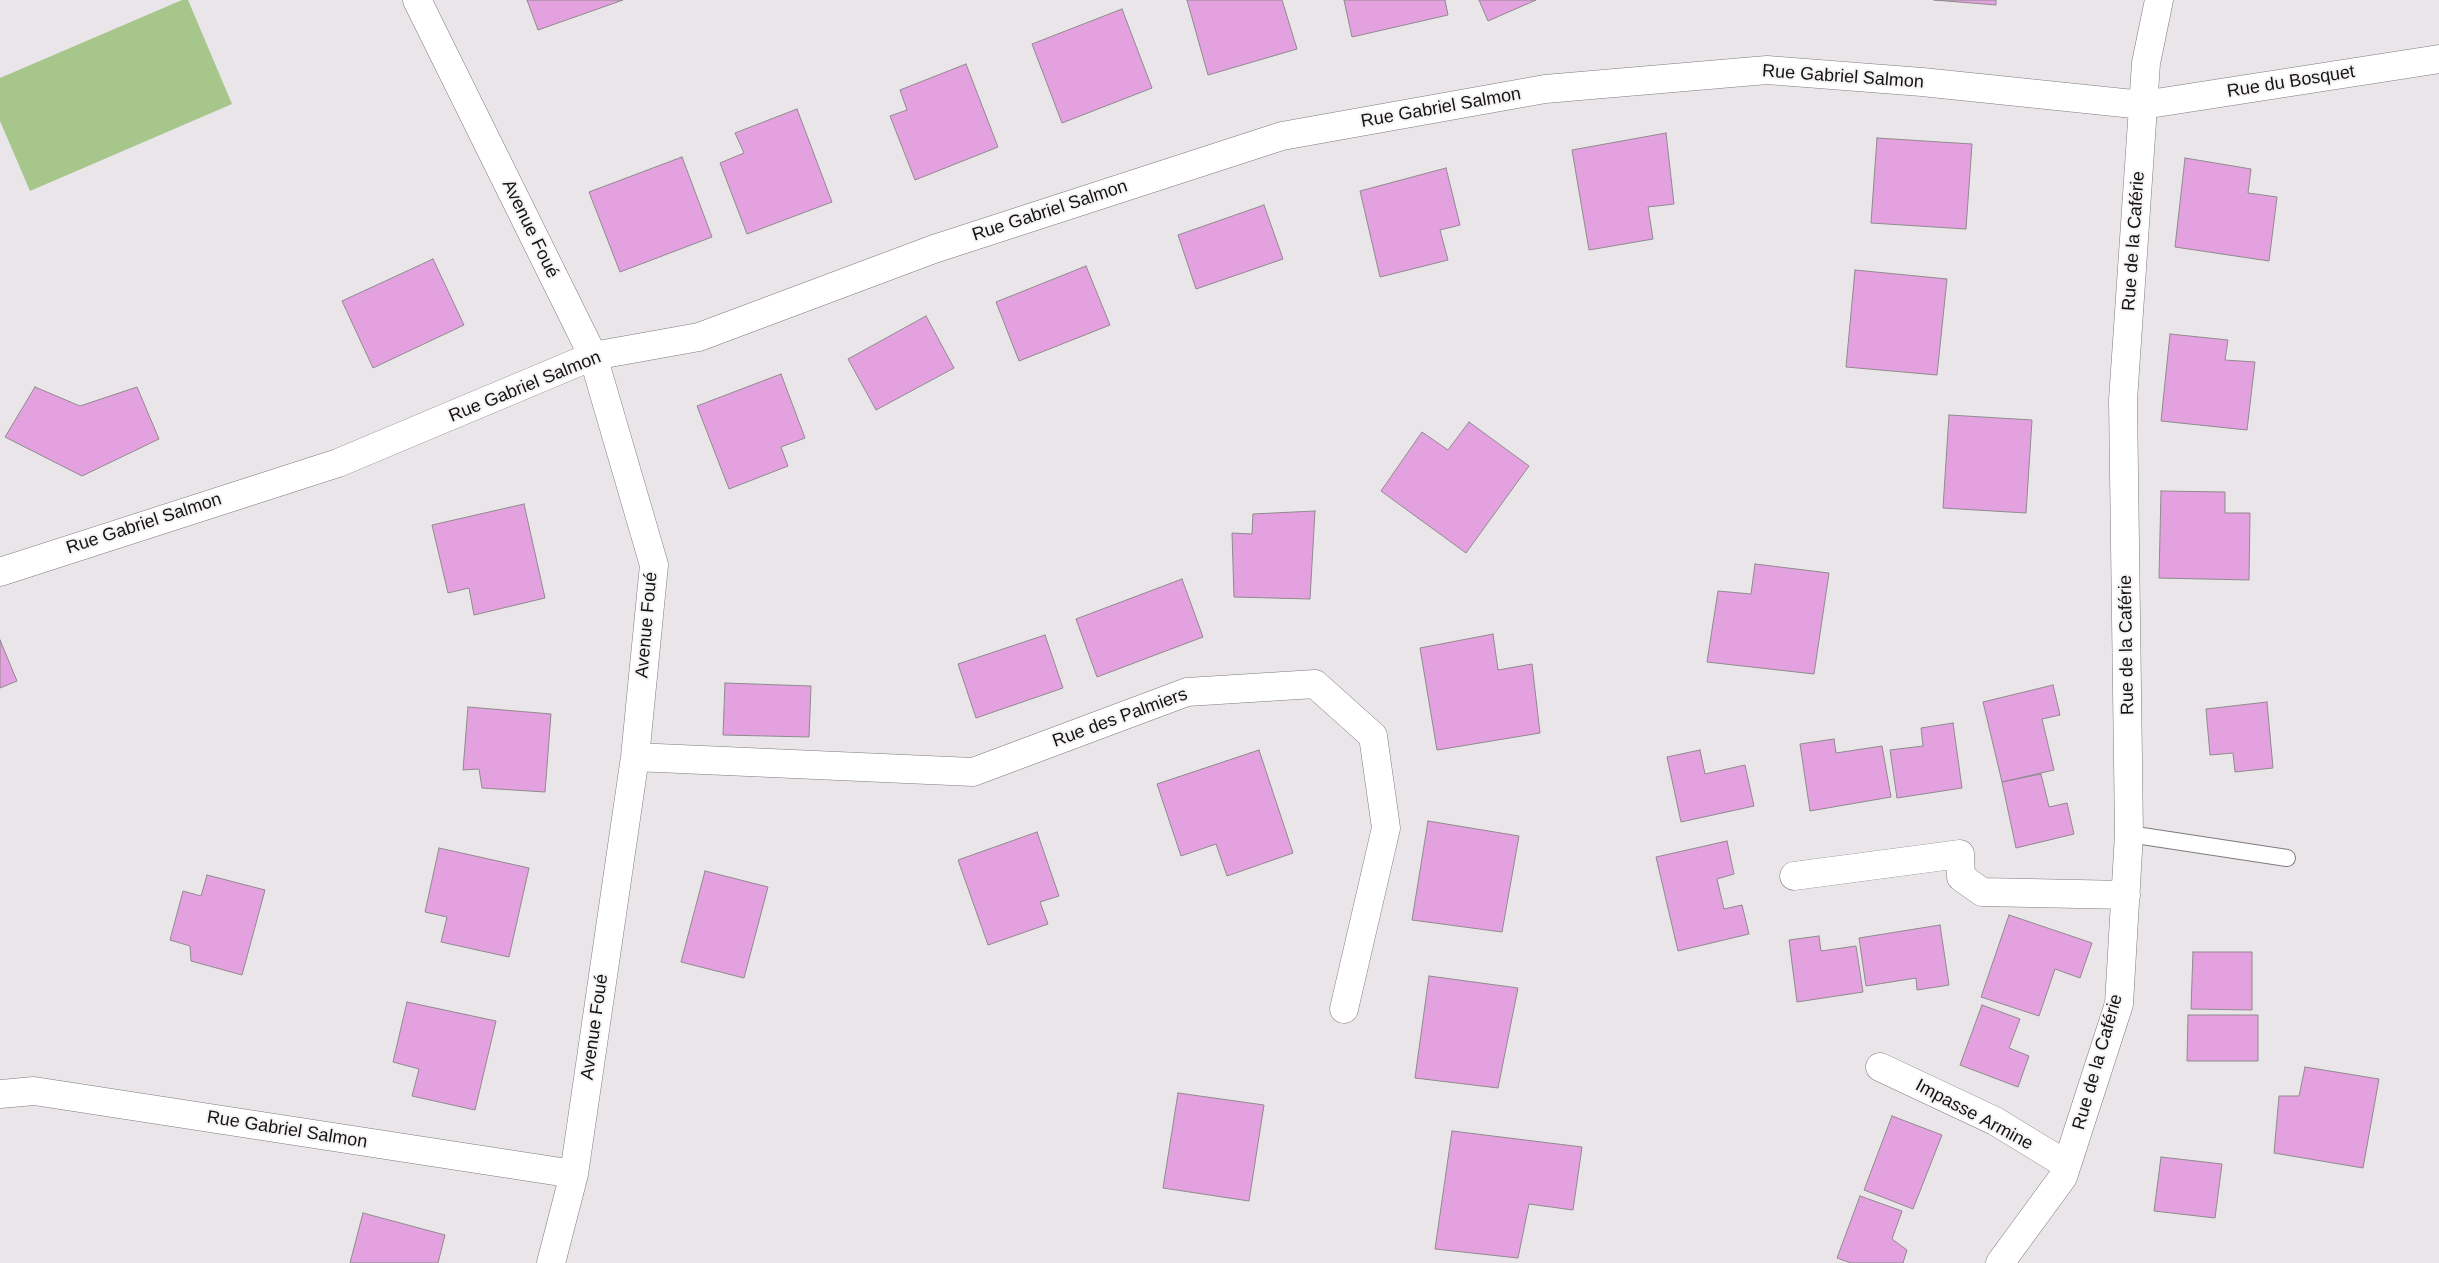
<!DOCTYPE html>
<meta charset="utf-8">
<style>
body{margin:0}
canvas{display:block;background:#e9e5e8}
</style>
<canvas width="2439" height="1263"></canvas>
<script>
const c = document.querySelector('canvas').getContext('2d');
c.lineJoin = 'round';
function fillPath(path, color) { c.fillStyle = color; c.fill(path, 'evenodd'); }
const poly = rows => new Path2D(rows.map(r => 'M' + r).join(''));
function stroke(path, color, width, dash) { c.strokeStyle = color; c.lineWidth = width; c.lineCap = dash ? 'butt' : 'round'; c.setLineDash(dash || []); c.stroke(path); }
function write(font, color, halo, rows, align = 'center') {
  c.font = font + ' Helvetica,sans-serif'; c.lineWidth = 4; c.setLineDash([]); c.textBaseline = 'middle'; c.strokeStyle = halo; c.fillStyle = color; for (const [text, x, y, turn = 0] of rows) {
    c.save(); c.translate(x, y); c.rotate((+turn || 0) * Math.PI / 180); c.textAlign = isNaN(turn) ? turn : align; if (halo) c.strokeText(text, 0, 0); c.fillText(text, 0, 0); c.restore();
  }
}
const green = poly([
 [182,0,188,0,232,104,30,191,0,121,0,78]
]);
const building = poly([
 [527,0,623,0,538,30,527,0],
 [1187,0,1282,0,1297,49,1208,75,1187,0],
 [1344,0,1445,0,1448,15,1352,37,1344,0],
 [1479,0,1536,0,1488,21,1479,0],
 [1934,0,1996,0,1996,5,1934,0],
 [1122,9,1152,88,1062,123,1032,44,1122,9],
 [966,64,998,147,915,180,890,116,907,110,900,90,966,64],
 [797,109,832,202,747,234,720,163,744,153,735,133,797,109],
 [1666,133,1674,204,1648,207,1653,239,1589,250,1572,150,1666,133],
 [1877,138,1972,144,1966,229,1871,223,1877,138],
 [682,157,712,237,620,272,589,192,682,157],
 [2185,158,2251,169,2248,193,2277,197,2269,261,2175,247,2185,158],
 [1446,168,1460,225,1440,230,1448,260,1380,277,1360,191,1446,168],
 [1264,205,1283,259,1196,289,1178,235,1264,205],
 [433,259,464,325,373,368,342,301,433,259],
 [1086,266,1110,325,1019,361,996,302,1086,266],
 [1855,270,1947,279,1937,375,1846,367,1855,270],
 [926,316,954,368,876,410,848,359,926,316],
 [2170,334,2228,340,2225,360,2255,362,2247,430,2161,421,2170,334],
 [781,374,805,438,781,447,788,466,729,489,697,406,781,374],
 [35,387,80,406,137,387,159,439,82,476,5,437,35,387],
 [1949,415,2032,420,2026,513,1943,508,1949,415],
 [1469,422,1529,466,1466,553,1381,491,1422,432,1448,450,1469,422],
 [2161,491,2225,492,2225,513,2250,513,2249,580,2159,578,2161,491],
 [524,504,545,598,474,615,469,588,448,593,432,525,524,504],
 [1315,511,1310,599,1234,597,1232,533,1252,534,1253,514,1315,511],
 [1755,564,1829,573,1814,674,1707,662,1718,591,1751,594,1755,564],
 [1182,579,1203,637,1097,677,1076,619,1182,579],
 [1493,634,1498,670,1532,664,1540,733,1437,750,1420,648,1493,634],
 [1045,635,1063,688,976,718,958,664,1045,635],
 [0,640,17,681,0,688,0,640],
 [725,683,811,686,809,737,723,735,725,683],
 [2053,685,2060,715,2042,719,2054,770,2002,782,1983,702,2053,685],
 [2267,702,2273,768,2235,772,2233,753,2210,755,2206,709,2267,702],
 [468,707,551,714,545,792,482,788,479,769,463,770,468,707],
 [1953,723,1962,788,1897,798,1890,750,1923,746,1921,728,1953,723],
 [1834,739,1836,753,1882,746,1891,797,1810,811,1800,744,1834,739],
 [1259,750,1293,853,1227,876,1216,844,1181,856,1157,784,1259,750],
 [1700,750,1705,774,1745,765,1754,806,1681,822,1667,757,1700,750],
 [2041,774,2049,807,2067,803,2074,834,2016,848,2002,782,2041,774],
 [1428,821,1519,836,1502,932,1412,920,1428,821],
 [1037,832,1059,896,1040,902,1048,924,988,945,958,860,1037,832],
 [1727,841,1734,874,1717,879,1724,909,1742,905,1749,934,1678,951,1656,857,1727,841],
 [439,848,529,868,509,957,441,942,447,917,425,912,439,848],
 [705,871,768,887,744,978,681,962,705,871],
 [207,875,265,890,242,975,191,961,190,946,170,940,183,891,201,896,207,875],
 [2009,915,2092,943,2080,978,2055,969,2039,1016,1981,997,2009,915],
 [1940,925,1949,985,1917,990,1916,978,1866,986,1859,938,1940,925],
 [1819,936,1821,951,1856,946,1863,992,1797,1002,1789,940,1819,936],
 [2193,952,2252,952,2252,1010,2191,1009,2193,952],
 [1429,976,1518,988,1498,1088,1415,1078,1429,976],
 [407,1002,496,1021,475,1110,412,1096,419,1069,393,1062,407,1002],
 [1982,1005,2020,1019,2009,1048,2029,1056,2018,1087,1960,1065,1982,1005],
 [2188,1015,2258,1015,2258,1061,2187,1061,2188,1015],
 [2305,1067,2379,1079,2363,1168,2274,1153,2279,1096,2299,1096,2305,1067],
 [1178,1093,1264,1105,1249,1201,1163,1188,1178,1093],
 [1892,1116,1942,1135,1913,1209,1864,1190,1892,1116],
 [1452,1131,1582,1147,1573,1210,1529,1204,1518,1258,1435,1249,1452,1131],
 [2161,1157,2222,1164,2215,1218,2154,1211,2161,1157],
 [1860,1196,1902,1211,1892,1239,1907,1250,1903,1263,1851,1263,1837,1258,1860,1196],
 [363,1213,445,1235,438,1263,350,1263,363,1213]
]);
const lane = poly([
 [2129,834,2287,858]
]);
const street = poly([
 [417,0,593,356,654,565,635,757,617,880,574,1174,551,1263],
 [0,572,338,463,593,356,699,337,934,249,1282,136,1545,89,1767,70,1922,82,2143,105,2439,59],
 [635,757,973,772,1187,692,1315,684,1373,736,1386,828,1344,1009],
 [1794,876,1960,854,1961,877,1982,892,2126,895],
 [1880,1067,1995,1121,2067,1165],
 [0,1094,34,1091,574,1174],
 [2000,1263,2063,1177,2119,1004,2129,834,2123,400,2146,63,2159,0]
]);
const streetNames = [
 ["Rue Gabriel Salmon",1843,77,4],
 ["Rue du Bosquet",2291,82,-9],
 ["Rue Gabriel Salmon",1441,108,-10],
 ["Rue Gabriel Salmon",1050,211,-18],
 ["Avenue Foué",530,229,64],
 ["Rue de la Caférie",2134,241,-86],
 ["Rue Gabriel Salmon",525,387,-22],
 ["Rue Gabriel Salmon",144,524,-18],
 ["Avenue Foué",647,625,-85],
 ["Rue de la Caférie",2127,645,-91],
 ["Rue des Palmiers",1120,718,-20],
 ["Avenue Foué",595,1027,-82],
 ["Rue de la Caférie",2098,1062,-74],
 ["Impasse Armine",1974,1115,28],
 ["Rue Gabriel Salmon",287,1130,9]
];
fillPath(green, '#a6c68c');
fillPath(building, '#e4a1df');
stroke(building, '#8e8b8d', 1);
stroke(lane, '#7e7b7e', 18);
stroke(street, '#7e7b7e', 29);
stroke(lane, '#fff', 16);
stroke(street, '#fff', 28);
write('18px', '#151415', '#f6f3f5', streetNames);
</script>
